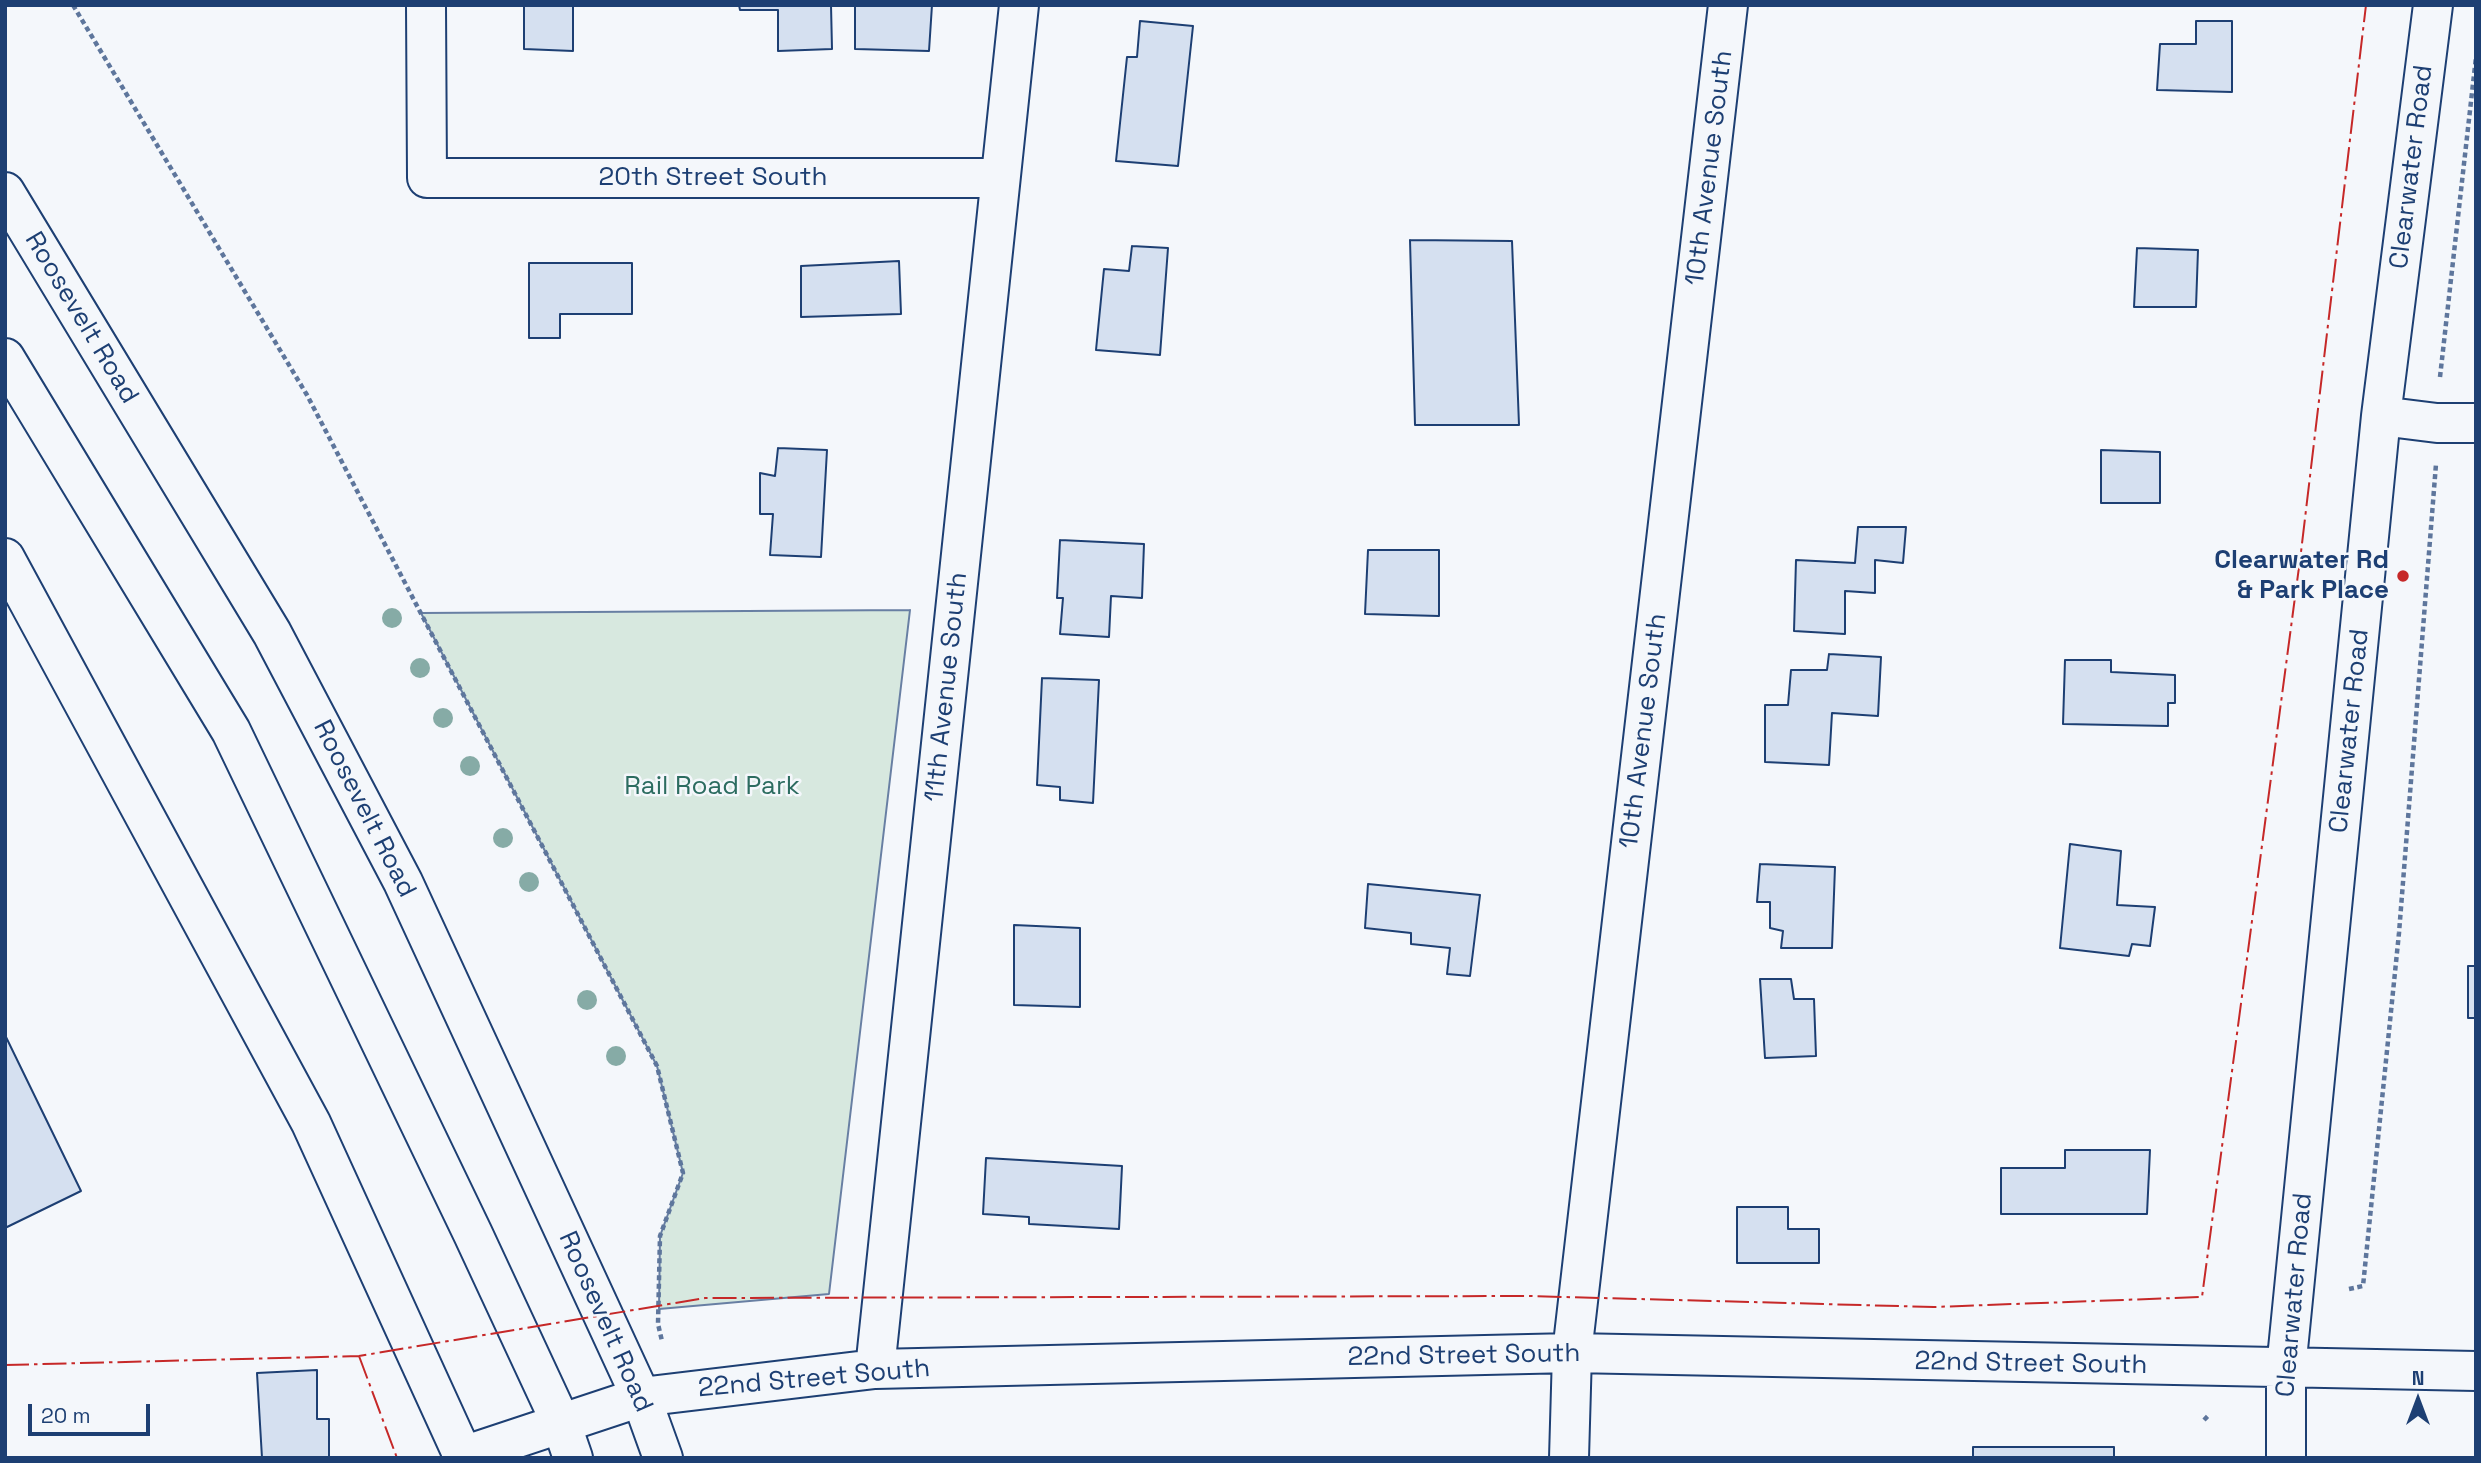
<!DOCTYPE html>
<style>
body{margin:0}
#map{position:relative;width:2481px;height:1463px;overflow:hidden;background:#f4f7fb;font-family:"Space Grotesk",sans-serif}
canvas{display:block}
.frame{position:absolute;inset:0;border:7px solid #1d3f73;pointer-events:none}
.north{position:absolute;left:2383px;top:1365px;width:70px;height:70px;-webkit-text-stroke:5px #f4f7fb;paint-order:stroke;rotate:0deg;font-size:19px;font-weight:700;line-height:28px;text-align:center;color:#1d3f73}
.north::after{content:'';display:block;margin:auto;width:24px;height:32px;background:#1d3f73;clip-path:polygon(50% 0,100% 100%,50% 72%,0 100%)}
.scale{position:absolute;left:28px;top:1404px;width:122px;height:32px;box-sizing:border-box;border:4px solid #1d3f73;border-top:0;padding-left:9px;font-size:21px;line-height:24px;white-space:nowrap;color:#1d3f73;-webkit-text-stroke:5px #f4f7fb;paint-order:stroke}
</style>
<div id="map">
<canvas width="2481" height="1463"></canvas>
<div class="frame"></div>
<div class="north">N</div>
<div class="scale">20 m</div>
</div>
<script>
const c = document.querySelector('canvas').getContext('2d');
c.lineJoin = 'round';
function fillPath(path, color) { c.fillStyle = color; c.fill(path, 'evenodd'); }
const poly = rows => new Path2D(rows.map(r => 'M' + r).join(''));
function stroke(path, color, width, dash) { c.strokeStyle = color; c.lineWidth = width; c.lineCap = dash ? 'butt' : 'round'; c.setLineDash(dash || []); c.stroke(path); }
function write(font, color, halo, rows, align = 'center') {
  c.font = font + ' "Space Grotesk",sans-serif'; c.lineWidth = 5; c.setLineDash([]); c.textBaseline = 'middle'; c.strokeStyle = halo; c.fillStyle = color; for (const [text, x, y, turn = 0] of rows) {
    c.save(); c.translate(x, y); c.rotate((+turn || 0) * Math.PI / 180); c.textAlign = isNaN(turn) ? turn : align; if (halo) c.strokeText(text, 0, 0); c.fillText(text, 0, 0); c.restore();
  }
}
const green = poly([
 [910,610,829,1294,659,1309,660,1236,683,1173,657,1066,421,613,910,610]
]);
const building = poly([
 [524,5,573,5,573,51,524,49,524,5],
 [739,5,831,5,832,49,778,51,778,10,740,10,739,5],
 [855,5,932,5,929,51,855,49,855,5],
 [1140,21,1193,26,1178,166,1116,161,1127,57,1137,57,1140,21],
 [2196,21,2232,21,2232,92,2157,90,2160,44,2196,44,2196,21],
 [1410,240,1512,241,1519,425,1415,425,1410,240],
 [1132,246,1168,248,1160,355,1096,350,1104,269,1129,271,1132,246],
 [2137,248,2198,250,2196,307,2134,307,2137,248],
 [899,261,901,314,801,317,801,266,899,261],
 [529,263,632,263,632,314,560,314,560,338,529,338,529,263],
 [778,448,827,450,821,557,770,555,773,514,760,514,760,473,775,476,778,448],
 [2101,450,2160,452,2160,503,2101,503,2101,450],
 [1858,527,1906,527,1903,563,1875,560,1875,593,1845,591,1845,634,1794,631,1796,560,1855,563,1858,527],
 [1060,540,1144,544,1142,598,1111,596,1109,637,1060,634,1063,598,1057,598,1060,540],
 [1368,550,1439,550,1439,616,1365,614,1368,550],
 [1829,654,1881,657,1878,716,1832,713,1829,765,1765,762,1765,705,1788,705,1791,670,1827,670,1829,654],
 [2065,660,2111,660,2111,672,2175,675,2175,703,2168,703,2168,726,2063,724,2065,660],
 [1042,678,1099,680,1093,803,1060,800,1060,787,1037,785,1042,678],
 [2070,844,2121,851,2117,905,2155,907,2150,946,2132,944,2129,956,2060,948,2070,844],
 [1760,864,1835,867,1832,948,1781,948,1783,931,1770,928,1770,902,1757,902,1760,864],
 [1368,884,1480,895,1470,976,1447,974,1450,948,1411,944,1411,933,1365,928,1368,884],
 [1014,925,1080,928,1080,1007,1014,1005,1014,925],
 [2468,966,2476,966,2476,1018,2468,1018,2468,966],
 [1760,979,1791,979,1794,999,1814,999,1816,1056,1765,1058,1760,979],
 [5,1035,81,1191,5,1228,5,1035],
 [2065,1150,2150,1150,2147,1214,2001,1214,2001,1168,2065,1168,2065,1150],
 [986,1158,1122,1166,1119,1229,1029,1224,1029,1217,983,1214,986,1158],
 [1737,1207,1788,1207,1788,1229,1819,1229,1819,1263,1737,1263,1737,1207],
 [317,1370,317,1419,329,1419,329,1458,262,1458,257,1373,317,1370],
 [1973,1447,2114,1447,2114,1458,1973,1458,1973,1447]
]);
const path = poly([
 [73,5,307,395,657,1066,683,1173,660,1236,658,1324,662,1341],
 [2440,377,2476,57],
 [2349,1289,2363,1286,2399,933,2436,464],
 [2204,1420,2210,1414]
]);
const minor = poly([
 [426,5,427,178,1000,178],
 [2381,416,2437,423,2476,423],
 [5,558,311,1123,464,1458],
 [875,1369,1019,5],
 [463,1456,641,1397,875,1369,1572,1353,2476,1371],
 [1569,1458,1572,1353,1728,5],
 [2286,1458,2286,1369,2381,416,2433,5]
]);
const major = poly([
 [5,192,272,633,403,882,641,1397,663,1458],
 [5,358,231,731,473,1234,561,1423,573,1458]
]);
const power = poly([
 [359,1356,397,1458],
 [5,1365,359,1356,705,1298,1528,1296,1934,1307,2202,1297,2301,552,2366,5]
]);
const trees = [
 [392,618],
 [420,668],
 [443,718],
 [470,766],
 [503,838],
 [529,882],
 [587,1000],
 [616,1056]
];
const markers = [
 [2403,576,7,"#c62828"]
];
const streetNames = [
 ["Clearwater Road",2412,167,-83],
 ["10th Avenue South",1710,168,-83],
 ["20th Street South",713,178],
 ["Roosevelt Road",81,318,59],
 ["11th Avenue South",947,687,-84],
 ["10th Avenue South",1644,731,-83],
 ["Clearwater Road",2350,731,-84],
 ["Roosevelt Road",364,809,63],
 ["Clearwater Road",2295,1295,-85],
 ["Roosevelt Road",605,1322,66],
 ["22nd Street South",1464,1356,-1],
 ["22nd Street South",2031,1364,1],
 ["22nd Street South",814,1379,-5]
];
const poiNames = [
 ["Clearwater Rd",2389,561],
 ["& Park Place",2389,591]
];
const parkNames = [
 ["Rail Road Park",712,787]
];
fillPath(green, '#d7e8df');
stroke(green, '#687fa3', 2);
fillPath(building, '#d5e0f0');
stroke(building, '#1d3f73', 2);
stroke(minor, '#1d3f73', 42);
stroke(major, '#1d3f73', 42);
stroke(path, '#5e769c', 4.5, [5, 3.5]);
stroke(minor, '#f4f7fb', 38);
stroke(major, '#f4f7fb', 38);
stroke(power, '#c62828', 2, [24, 5, 3.5, 5]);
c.fillStyle = '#86aba6';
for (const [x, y] of trees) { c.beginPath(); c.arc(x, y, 10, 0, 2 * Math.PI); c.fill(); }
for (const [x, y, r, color] of markers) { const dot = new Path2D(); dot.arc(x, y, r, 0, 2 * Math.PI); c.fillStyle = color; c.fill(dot); stroke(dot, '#f4f7fb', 2.5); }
write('26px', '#1d3f73', '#f4f7fb', streetNames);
write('bold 26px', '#1d3f73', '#f4f7fb', poiNames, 'right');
write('26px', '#2c6c60', '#f4f7fb', parkNames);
</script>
